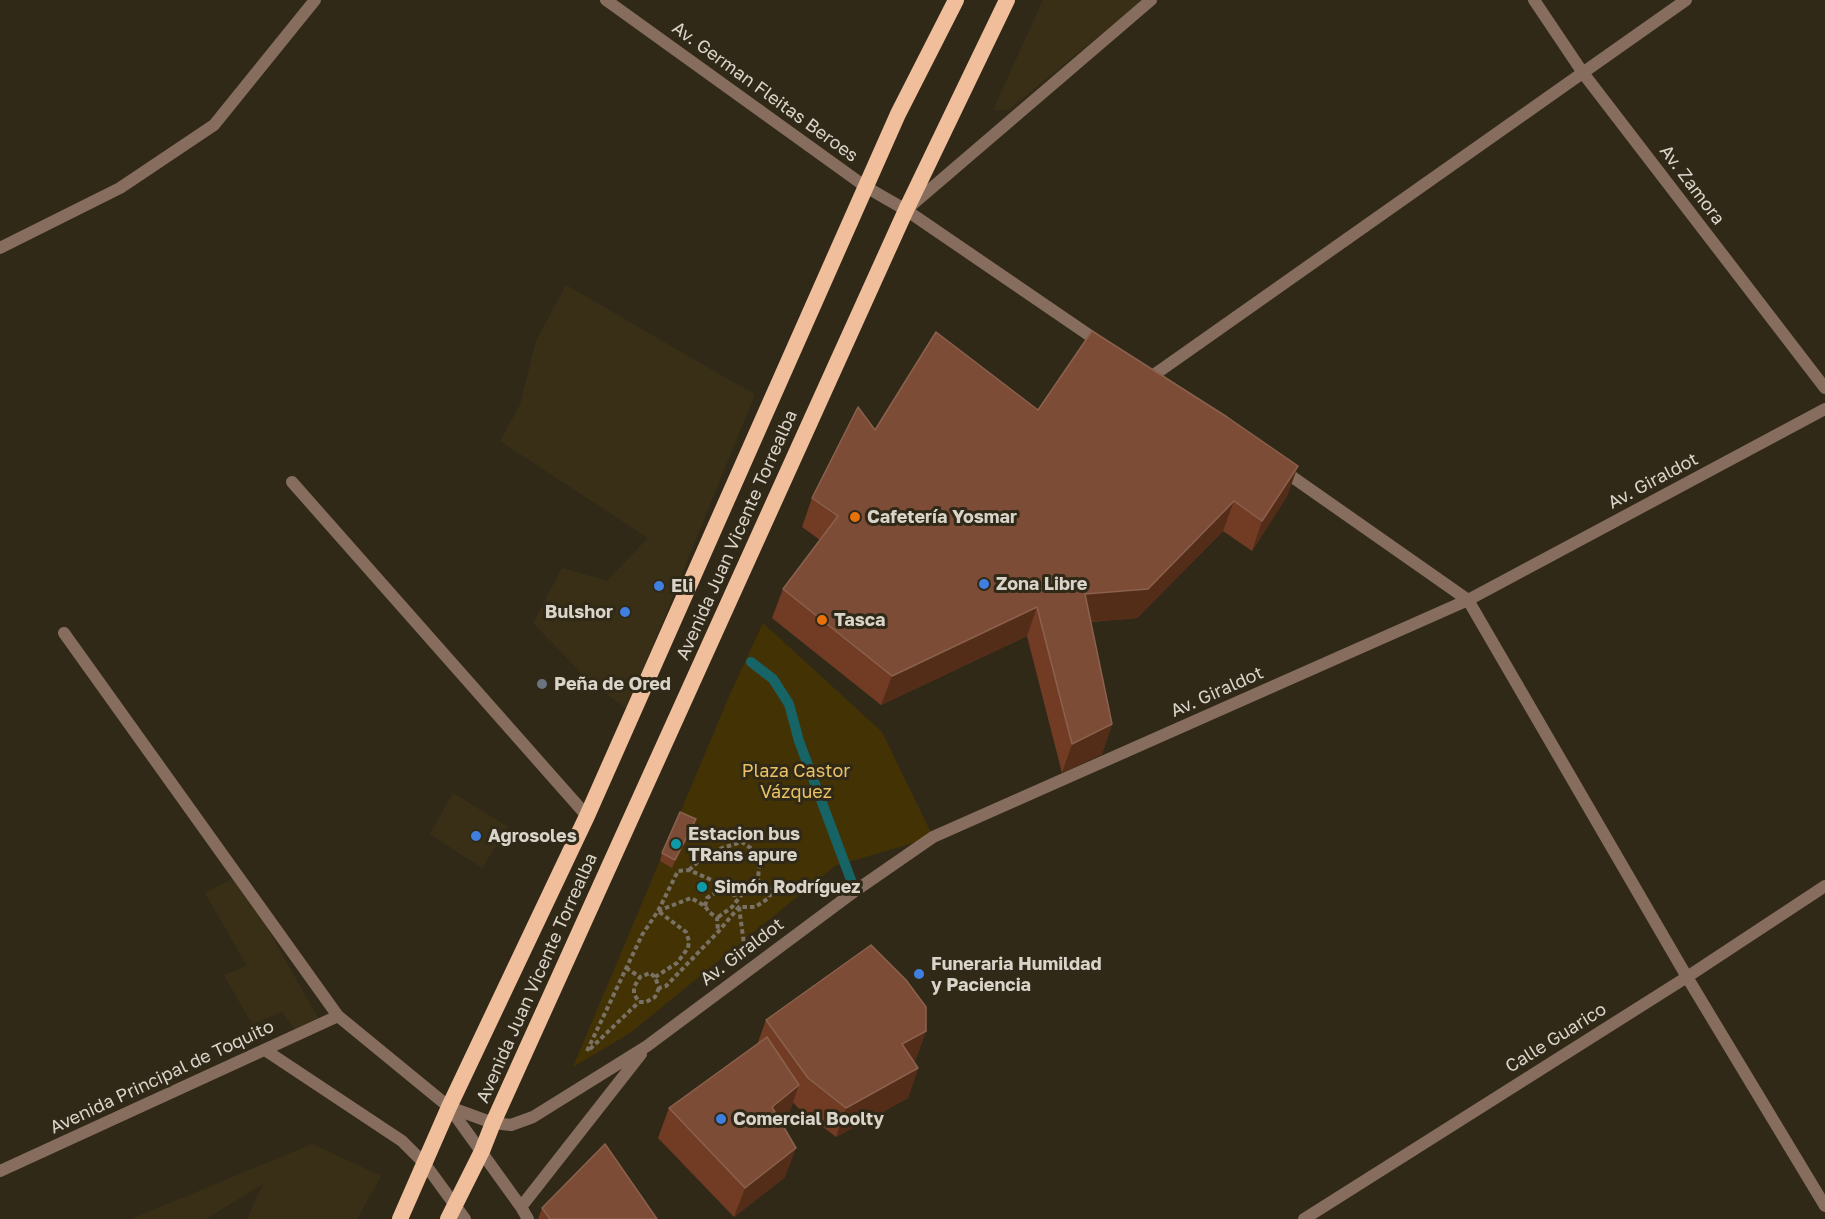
<!DOCTYPE html>
<meta charset="utf-8">
<style>
body{margin:0}
canvas{display:block;background:#312918}
</style>
<canvas width="1825" height="1219"></canvas>
<script>
const c = document.querySelector('canvas').getContext('2d');
c.lineJoin = 'round';
function fillPath(path, color) { c.fillStyle = color; c.fill(path, 'evenodd'); }
const poly = rows => new Path2D(rows.map(r => 'M' + r).join(''));
function stroke(path, color, width, dash) { c.strokeStyle = color; c.lineWidth = width; c.lineCap = dash ? 'butt' : 'round'; c.setLineDash(dash || []); c.stroke(path); }
function write(font, color, halo, rows, align = 'center') {
  c.font = font + ' "Golos Text",sans-serif'; c.lineWidth = 6; c.setLineDash([]); c.textBaseline = 'middle'; c.strokeStyle = halo; c.fillStyle = color; for (const [text, x, y, turn = 0] of rows) {
    c.save(); c.translate(x, y); c.rotate((+turn || 0) * Math.PI / 180); c.textAlign = isNaN(turn) ? turn : align; if (halo) c.strokeText(text, 0, 0); c.fillText(text, 0, 0); c.restore();
  }
}
const built = poly([
 [1043,0,1143,0,1008,110,993,110],
 [566,285,731,381,755,394,627,709,587,679,533,623,562,568,607,581,648,538,500,441,520,405,536,341],
 [453,793,508,827,482,868,430,834],
 [238,876,322,1025,300,1036,282,1012,252,1024,224,975,247,966,205,893],
 [312,1144,381,1176,357,1219,247,1219,263,1184,206,1219,131,1219]
]);
const green = poly([
 [763,623,882,732,933,837,835,866,630,1033,573,1067,731,692]
]);
const stream = poly([
 [751,662,773,679,789,704,799,741,851,880]
]);
const path = poly([
 [689,870,701,859,722,848,742,842,755,851,759,866,758,880],
 [705,906,707,898,721,889,730,891,735,896,736,900],
 [739,907,744,944],
 [658,911,691,898,705,906,709,912,717,918,718,931],
 [626,968,640,977],
 [655,977,677,963,688,948,689,941,686,932,658,911],
 [659,988,655,997,646,1002,639,1002,634,994,634,987,640,977,650,973,655,977,659,988,666,986,718,932,739,907,755,907,769,898,771,892,768,885,758,880,749,885,732,907,717,918],
 [590,1049,639,1002],
 [587,1051,642,935,658,911,678,871,689,870,716,882,730,891]
]);
const minor = poly([
 [606,0,866,187,906,210],
 [1534,0,1583,73,1825,388],
 [0,248,120,188,214,125,315,0],
 [1102,344,906,210,1151,0],
 [1151,377,1686,0],
 [1281,469,1468,600,1687,977,1825,1206],
 [292,482,587,816],
 [64,633,338,1016,449,1107,521,1207,528,1219],
 [265,1050,402,1141,425,1164,465,1219],
 [449,1107,493,1123,511,1125,533,1117,647,1046,855,891,933,837,1468,600,1825,409],
 [0,1171,338,1016],
 [521,1207,641,1054],
 [1304,1219,1687,977,1825,886]
]);
const trunk = poly([
 [400,1219,449,1107,587,816,898,114,956,0],
 [448,1219,482,1151,493,1123,906,210,1007,0]
]);
const wall = poly([
 [1038,410,1298,466,1287,496,1252,551,1223,531,1137,618,1091,622,1112,724,1102,754,1062,773,1027,636,881,705,772,618,783,589,820,540,802,527,812,498,875,430],
 [696,819,693,827,672,868,660,861,662,853],
 [766,1020,926,1031,915,1061,914,1061,918,1068,908,1098,836,1137,797,1107,793,1102,789,1114,780,1121,785,1177,734,1217,658,1138,669,1108,757,1045],
 [542,1208,657,1219,538,1219]
]);
const shadedWall = poly([
 [1298,466,1287,496,1252,551,1262,521],
 [1234,501,1223,531,1137,618,1075,623,1085,594],
 [1037,607,1027,636,881,705,892,676],
 [1112,724,1102,754,1062,773,1072,744],
 [696,819,693,827,672,868,675,860],
 [926,1031,915,1061,892,1073,902,1044],
 [918,1068,908,1098,836,1137,846,1108],
 [799,1085,789,1114,762,1136,772,1107],
 [796,1148,785,1177,734,1217,745,1188]
]);
const building = poly([
 [1092,331,1227,417,1298,466,1262,521,1234,501,1148,589,1085,594,1112,724,1072,744,1037,607,892,676,783,589,838,516,812,498,858,407,875,430,936,332,1038,410,1092,331],
 [680,812,696,819,675,860,662,853,680,812],
 [871,945,906,980,926,1007,926,1031,902,1044,918,1068,846,1108,808,1078,766,1020,871,945],
 [767,1037,799,1085,772,1107,796,1148,745,1188,669,1108,767,1037],
 [605,1144,657,1219,550,1219,542,1208,605,1144]
]);
const markers = [
 [855,517,6,"#e8710a"],
 [984,584,6,"#3f7fe0"],
 [659,586,6,"#3f7fe0"],
 [625,612,6,"#3f7fe0"],
 [822,620,6,"#e8710a"],
 [542,684,6,"#6b7280"],
 [476,836,6,"#3f7fe0"],
 [676,844,6,"#0f9aa8"],
 [702,887,6,"#0f9aa8"],
 [919,974,6,"#3f7fe0"],
 [721,1119,6,"#3f7fe0"]
];
const streetNames = [
 ["Av. German Fleitas Beroes",765,92,36],
 ["Av. Zamora",1692,185,53],
 ["Av. Giraldot",1653,481,-28],
 ["Avenida Juan Vicente Torrealba",737,535,-66],
 ["Av. Giraldot",1217,692,-24],
 ["Av. Giraldot",742,952,-37],
 ["Avenida Juan Vicente Torrealba",537,978,-66],
 ["Calle Guarico",1556,1038,-32],
 ["Avenida Principal de Toquito",162,1077,-25]
];
const poiNames = [
 ["Cafetería Yosmar",867,517],
 ["Zona Libre",996,584],
 ["Eli",671,586],
 ["Bulshor",613,612,"right"],
 ["Tasca",834,620],
 ["Peña de Ored",554,684],
 ["Estacion bus",688,834],
 ["TRans apure",688,855],
 ["Agrosoles",488,836],
 ["Simón Rodríguez",714,887],
 ["Funeraria Humildad",931,964],
 ["y Paciencia",931,985],
 ["Comercial Boolty",733,1119]
];
const parkNames = [
 ["Plaza Castor",796,771],
 ["Vázquez",796,792]
];
fillPath(built, '#392f17');
fillPath(green, '#433204');
stroke(stream, '#166465', 10);
stroke(path, '#797264', 4, [4.5, 3]);
stroke(minor, '#866d5d', 12);
stroke(trunk, '#f1be9c', 16);
fillPath(wall, '#713b24');
fillPath(shadedWall, '#532d18');
fillPath(building, '#7c4c36');
stroke(building, '#8b614d', 1.5);
for (const [x, y, r, color] of markers) { const dot = new Path2D(); dot.arc(x, y, r, 0, 2 * Math.PI); c.fillStyle = color; c.fill(dot); stroke(dot, '#312918', 2); }
write('18px', '#d9d4ca', '#312918', streetNames);
write('bold 18px', '#d9d4ca', '#312918', poiNames, 'left');
write('18px', '#e9c266', '#312918', parkNames);
</script>
